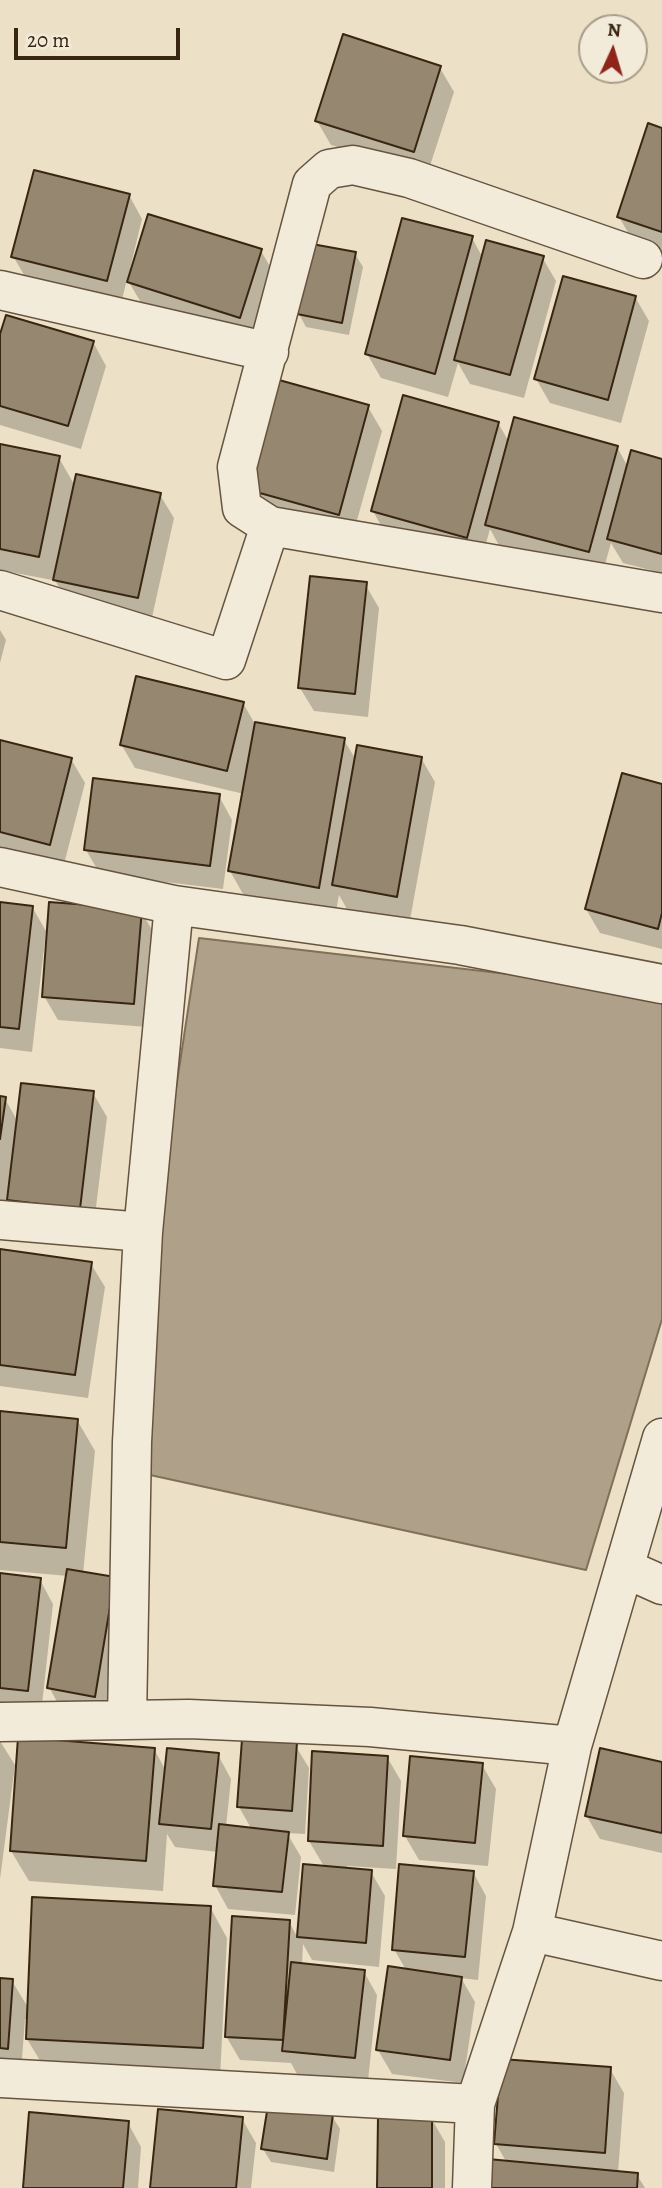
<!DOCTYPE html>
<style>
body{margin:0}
#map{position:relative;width:662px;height:2188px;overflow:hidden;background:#ece0c6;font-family:Alegreya,serif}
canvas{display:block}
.north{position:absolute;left:578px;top:14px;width:70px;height:70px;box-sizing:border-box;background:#f3ebda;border:2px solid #a99c8a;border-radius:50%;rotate:4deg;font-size:19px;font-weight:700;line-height:28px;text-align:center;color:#392612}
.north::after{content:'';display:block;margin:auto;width:24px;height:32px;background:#8f2418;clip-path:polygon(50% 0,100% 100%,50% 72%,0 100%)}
.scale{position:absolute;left:14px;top:28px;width:166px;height:32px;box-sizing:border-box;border:4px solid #392612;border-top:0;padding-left:9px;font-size:21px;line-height:24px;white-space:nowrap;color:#392612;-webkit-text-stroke:5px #f3ebda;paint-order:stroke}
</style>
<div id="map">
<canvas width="662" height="2188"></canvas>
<div class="north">N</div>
<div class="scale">20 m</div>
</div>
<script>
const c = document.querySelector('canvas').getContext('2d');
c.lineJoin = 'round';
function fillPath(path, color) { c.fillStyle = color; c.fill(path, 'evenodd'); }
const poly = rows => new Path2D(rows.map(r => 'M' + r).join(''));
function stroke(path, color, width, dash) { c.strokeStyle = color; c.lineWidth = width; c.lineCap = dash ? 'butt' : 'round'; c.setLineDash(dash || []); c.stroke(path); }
const water = poly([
 [199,938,662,992,662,1319,586,1570,118,1468,199,938]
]);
const shadow = poly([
 [440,68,454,92,427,175,331,145,317,121],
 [662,130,662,250,633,241,619,217],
 [129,195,142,219,130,269,261,251,275,275,254,341,143,306,127,279,121,304,27,280,13,256],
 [472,238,483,258,542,257,556,281,524,398,470,384,458,363,448,397,381,378,367,354],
 [355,254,363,267,349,335,306,327,299,314],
 [635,297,649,321,621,423,550,403,536,379],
 [0,341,93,342,106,366,81,449,0,425],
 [368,407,382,431,352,538,264,514,251,490],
 [498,423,509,442,617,447,628,467,662,460,662,573,623,563,611,543,602,575,501,549,490,529,481,561,386,535,373,511],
 [0,446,59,458,75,486,160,495,174,518,151,622,69,604,53,577,52,580,0,570],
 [365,584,379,608,368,717,314,711,300,688],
 [0,630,6,640,0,663],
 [243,703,255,724,344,740,356,760,421,758,435,782,410,920,347,909,339,895,335,917,247,901,230,871,244,794,135,768,121,744],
 [0,742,71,759,85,783,63,868,0,852],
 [662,786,662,949,600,933,586,909],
 [219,796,232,820,223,889,100,874,86,850],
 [0,904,32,907,46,931,32,1052,0,1048],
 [141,911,155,935,147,1027,58,1020,44,996],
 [93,1093,107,1117,93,1232,23,1223,8,1198,5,1223,0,1222,0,1098,5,1099,18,1122],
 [0,1250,91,1264,105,1287,88,1398,0,1386],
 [0,1413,77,1420,95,1451,83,1574,128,1603,108,1720,62,1711,49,1687,68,1576,0,1570],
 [0,1575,40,1580,53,1604,41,1714,0,1709],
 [0,1741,15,1765,0,1879],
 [295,1745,309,1768,305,1834,287,1833,301,1857,295,1915,228,1909,215,1885,218,1852,175,1847,167,1834,163,1891,29,1881,11,1851,154,1749,166,1771,218,1755,231,1779,226,1827,252,1830,239,1807],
 [387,1757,401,1781,396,1869,347,1866,347,1870,371,1872,385,1896,379,1967,312,1960,303,1944,302,1965,364,1972,377,1995,368,2081,297,2074,291,2063,240,2060,226,2036,289,1922,298,1938,305,1866,325,1868,309,1841],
 [662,1764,662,1853,600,1839,586,1815],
 [482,1765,496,1789,488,1866,419,1860,405,1836],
 [473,1872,486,1896,478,1980,461,1978,475,2002,463,2083,392,2074,378,2050,406,1970,394,1949],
 [210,1907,227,1938,220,2078,45,2069,27,2039,28,2019,25,2019,21,2072,0,2071,0,1980,12,1981,29,2009],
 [610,2069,624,2093,618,2173,637,2175,645,2188,487,2188,507,2163,496,2144],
 [332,2116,340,2129,334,2172,271,2162,263,2149],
 [431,2118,445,2142,445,2188,379,2188],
 [242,2119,256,2143,251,2188,152,2188],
 [128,2123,141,2147,138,2188,24,2188]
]);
const building = poly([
 [343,34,441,66,414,152,315,121,343,34],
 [648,123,662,128,662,232,617,217,648,123],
 [34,170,130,194,107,281,11,257,34,170],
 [148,214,262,249,240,318,127,282,148,214],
 [402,218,473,236,435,374,365,354,402,218],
 [486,240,544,256,510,375,454,360,486,240],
 [312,244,356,252,342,323,297,314,312,244],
 [563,276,636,296,608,400,534,379,563,276],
 [6,315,94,341,68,426,0,406,0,334,6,315],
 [279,380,369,405,339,515,249,490,279,380],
 [403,395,499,422,467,538,371,511,403,395],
 [514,417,618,446,589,552,485,525,514,417],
 [0,444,60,456,39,557,0,549,0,444],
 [631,450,662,459,662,554,607,539,631,450],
 [76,474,161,493,138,598,53,580,76,474],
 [310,576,367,582,355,694,298,688,310,576],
 [136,676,244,702,227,771,120,745,136,676],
 [255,722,345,738,319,888,228,871,255,722],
 [0,740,72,758,50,845,0,832,0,740],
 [357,745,422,757,397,897,332,885,357,745],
 [622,773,662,784,662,913,658,929,585,909,622,773],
 [93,778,220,794,210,866,84,850,93,778],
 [0,902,33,906,19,1029,0,1027,0,902],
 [49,902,142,909,134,1004,42,997,49,902],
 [21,1083,94,1091,80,1209,7,1200,21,1083],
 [0,1096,6,1097,0,1139,0,1096],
 [0,1249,92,1262,75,1375,0,1365,0,1249],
 [0,1411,78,1419,66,1548,0,1542,0,1411],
 [67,1569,115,1577,95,1697,47,1688,67,1569],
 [0,1573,41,1578,28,1691,0,1688,0,1573],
 [18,1737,155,1748,146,1861,10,1851,18,1737],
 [242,1739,297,1743,292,1811,237,1807,242,1739],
 [167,1748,219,1753,211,1829,159,1824,167,1748],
 [600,1748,662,1762,662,1833,585,1816,600,1748],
 [312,1751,388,1756,383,1846,308,1841,312,1751],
 [410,1756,483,1763,475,1843,403,1836,410,1756],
 [219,1824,289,1832,282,1892,213,1886,219,1824],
 [303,1864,372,1870,366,1943,297,1937,303,1864],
 [399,1864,474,1871,465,1957,392,1950,399,1864],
 [32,1897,211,1906,203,2048,26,2039,32,1897],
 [232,1916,290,1920,283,2040,225,2037,232,1916],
 [291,1962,365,1970,355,2058,282,2051,291,1962],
 [388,1966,462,1977,450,2060,376,2050,388,1966],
 [0,1978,13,1979,8,2049,0,2048,0,1978],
 [501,2059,611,2067,605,2153,494,2144,501,2059],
 [268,2105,333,2114,327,2159,261,2149,268,2105],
 [158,2109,243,2117,236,2188,150,2188,158,2109],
 [29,2112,129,2121,123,2188,23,2188,29,2112],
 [378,2117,432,2117,432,2188,377,2188,378,2117],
 [488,2159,638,2173,637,2188,485,2188,488,2159]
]);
const minor = poly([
 [643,259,409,178,353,165,329,169,312,184,237,467,242,508,270,526,662,593],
 [0,290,269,352],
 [0,590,226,660,270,526],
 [0,867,174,905,460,945,662,984],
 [0,1220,143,1232],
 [624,1568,662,1585],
 [127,1720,132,1442,143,1232,174,905],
 [0,1722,189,1719,370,1727,572,1746],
 [532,1932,572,1746,662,1438],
 [0,2078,475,2104,532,1932,662,1961],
 [472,2188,475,2104]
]);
fillPath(water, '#afa189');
stroke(water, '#807059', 2);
fillPath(shadow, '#0003');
fillPath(building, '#968770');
stroke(building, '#392612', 2);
stroke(minor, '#66543f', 41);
stroke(minor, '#f3ebda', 38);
</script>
